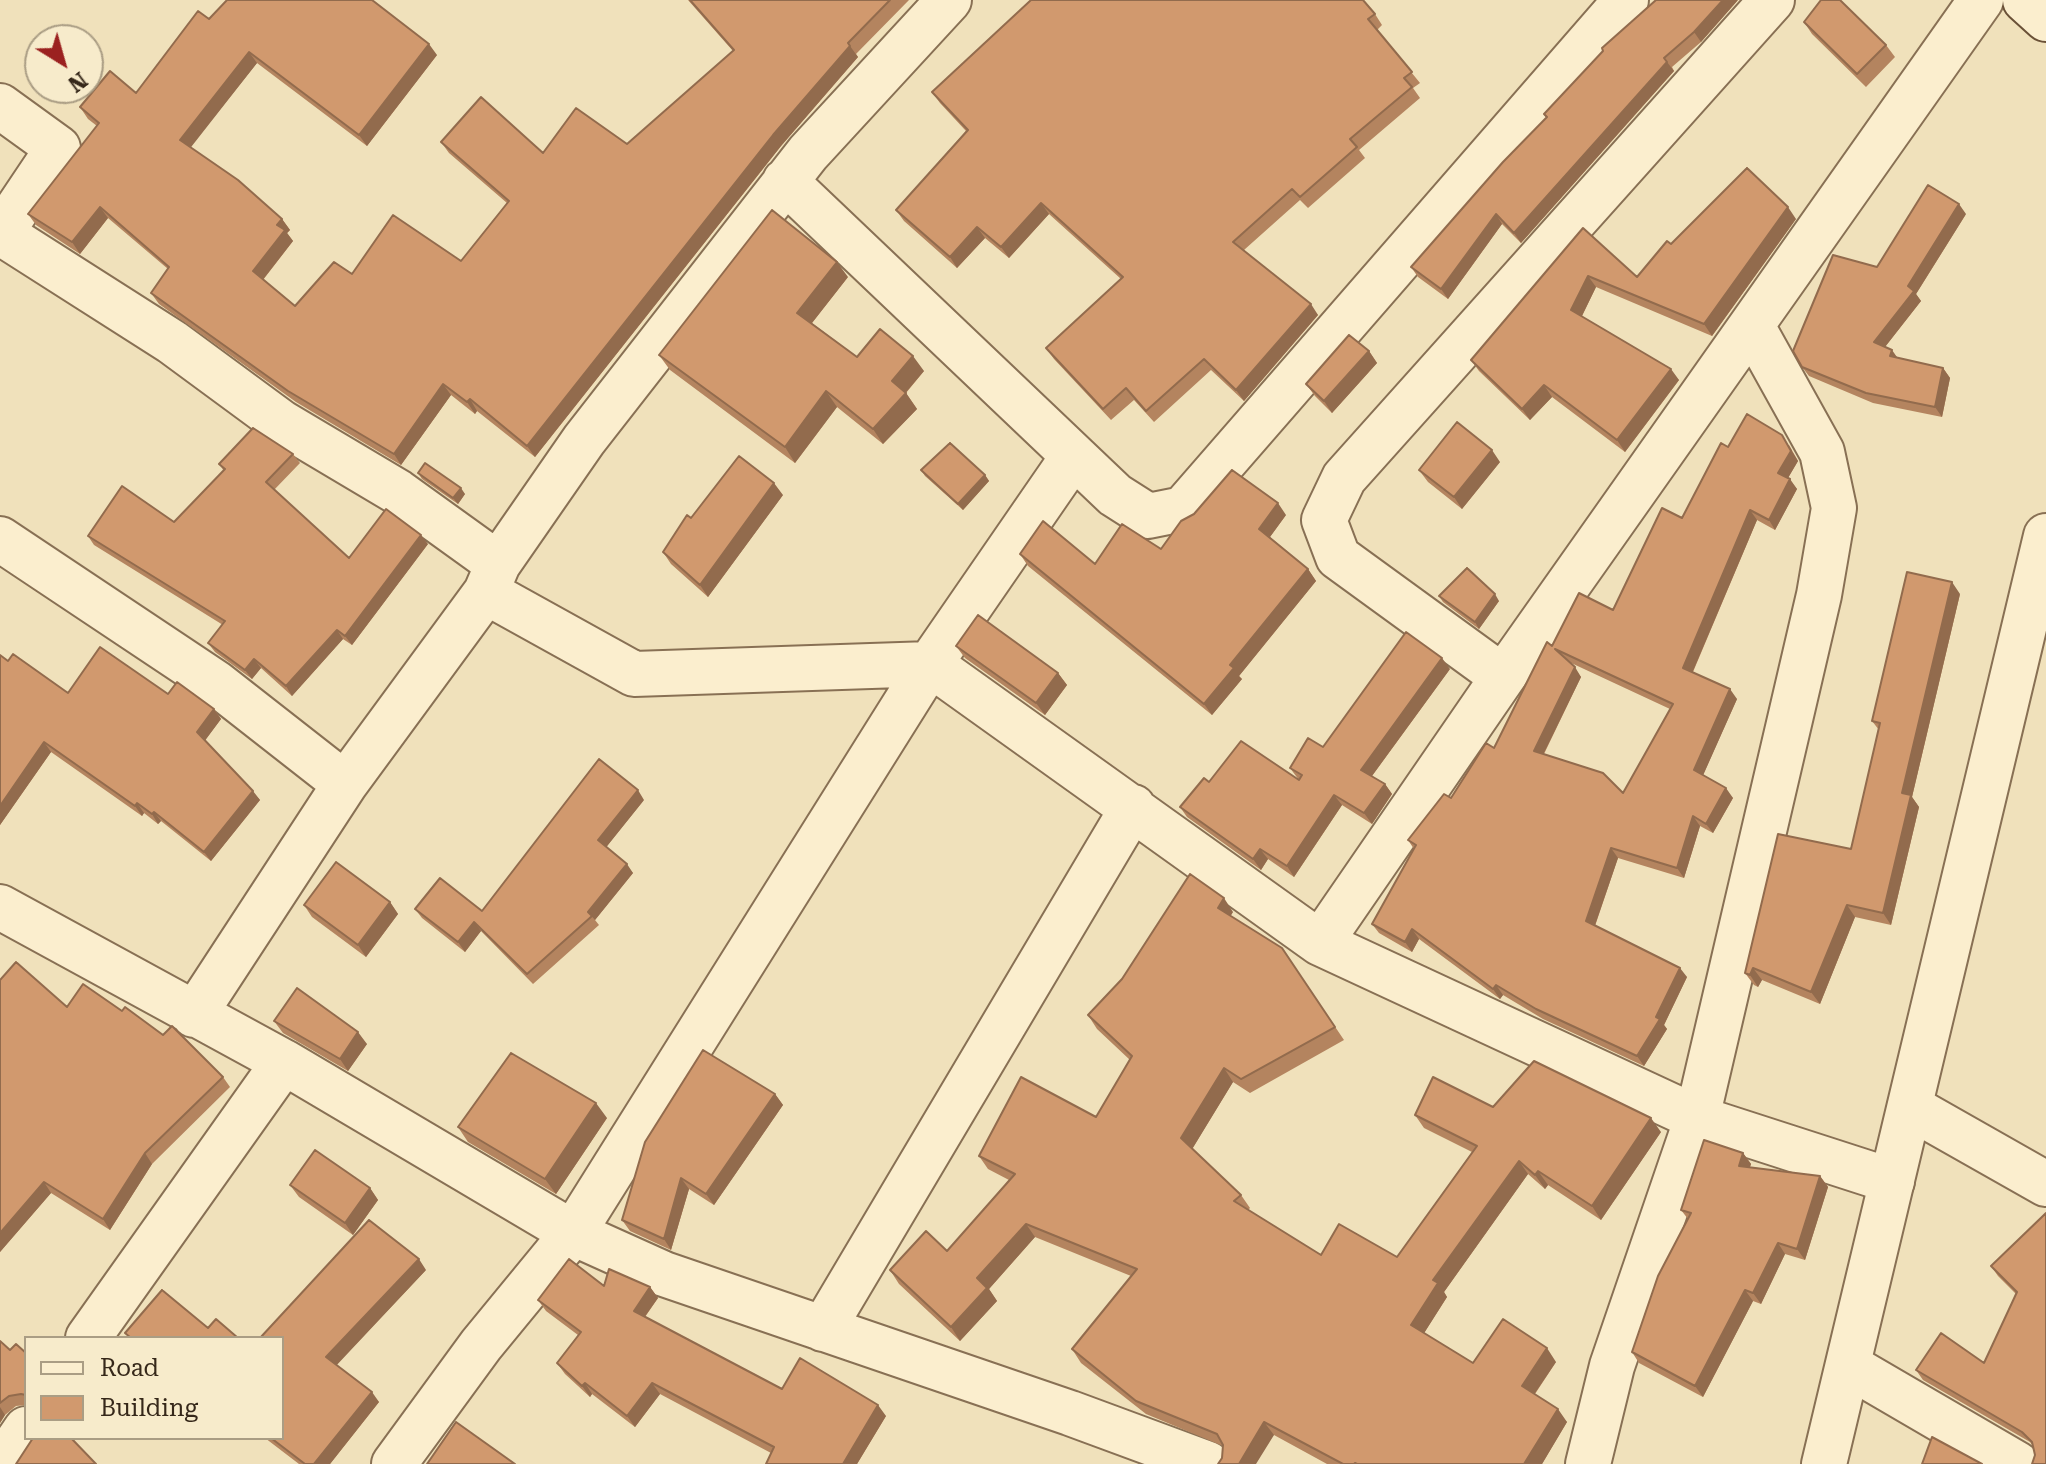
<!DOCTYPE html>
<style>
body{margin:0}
#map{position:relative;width:2046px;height:1464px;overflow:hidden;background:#f0e1bb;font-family:"Roboto Serif",serif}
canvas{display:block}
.legend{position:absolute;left:24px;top:1336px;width:260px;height:104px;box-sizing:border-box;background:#f7ebcb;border:2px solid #aa9d84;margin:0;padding:10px 14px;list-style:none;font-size:24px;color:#36281a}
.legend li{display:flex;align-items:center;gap:16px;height:40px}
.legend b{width:40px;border:2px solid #aa9d84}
.north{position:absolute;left:24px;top:24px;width:80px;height:80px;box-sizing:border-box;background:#f7ebcb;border:2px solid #aa9d84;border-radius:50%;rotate:143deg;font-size:22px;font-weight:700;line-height:32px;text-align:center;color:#36281a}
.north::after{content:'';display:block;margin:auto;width:28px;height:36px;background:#9b2120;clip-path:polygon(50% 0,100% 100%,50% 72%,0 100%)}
</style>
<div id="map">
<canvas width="2046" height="1464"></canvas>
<ul class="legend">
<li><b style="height:10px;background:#fbeece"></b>Road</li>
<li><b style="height:22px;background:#d1996e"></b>Building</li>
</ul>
<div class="north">N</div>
</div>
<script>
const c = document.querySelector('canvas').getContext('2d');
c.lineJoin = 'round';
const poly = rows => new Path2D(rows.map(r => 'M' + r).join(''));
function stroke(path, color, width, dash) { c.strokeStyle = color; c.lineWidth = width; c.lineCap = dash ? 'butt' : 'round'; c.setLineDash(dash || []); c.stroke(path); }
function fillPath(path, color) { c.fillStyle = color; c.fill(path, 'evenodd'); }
const minor = poly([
 [0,106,58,148,1,233,172,342,282,423,398,492,498,564],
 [785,181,1115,495,1148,516,1183,509,1626,0],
 [0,539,216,683,345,784],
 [486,592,634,674,930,664,1320,943,1697,1118,1892,1181],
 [1503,677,1338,557,1324,520,1344,478,1772,0],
 [0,907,284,1062,573,1233,664,1274,1070,1413,1208,1464],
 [1320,943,1503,677,1981,0],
 [194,1015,345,784,486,592,498,564,584,440,808,153,949,0],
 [1910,1107,2046,1184],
 [823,1329,1133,807],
 [88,1338,284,1062],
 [1849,1366,2017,1464],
 [2,1464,26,1429],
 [394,1464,481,1345,573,1233,930,664,1072,458],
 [1588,1464,1612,1366,1697,1118,1819,595,1834,508,1822,452,1752,326]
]);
const tertiary = poly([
 [1824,1464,2046,536]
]);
const secondary = poly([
 [2025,0,2046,19]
]);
const wall = poly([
 [688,0,909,0,856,54,858,57,781,146,535,457,477,411,475,414,451,395,401,465,296,402,159,304,151,293,168,269,108,218,80,254,36,225,28,214,97,126,88,119,80,107,136,93,209,19,437,55,367,146,257,63,190,147,282,219,290,230,287,233,293,241,263,280,295,306,352,274,461,261,507,203,449,153,441,142,543,153,627,144,733,51],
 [1738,0,1701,42,1672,67,1674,71,1521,243,1502,224,1448,299,1418,277,1411,267,1546,118,1544,114],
 [1375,14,1382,25,1377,30,1420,83,1413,88,1420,98,1359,150,1365,158,1308,208,1300,200,1244,250,1318,315,1244,401,1211,370,1154,422,1134,400,1111,420,1054,359,1046,348,1121,279,1049,214,1009,258,985,238,957,268,904,221,896,210,966,131,940,103,932,92],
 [1804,22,1886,45,1895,57,1866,87,1812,34],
 [1966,214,1916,294,1921,301,1885,347,1898,358,1943,368,1950,378,1942,417,1873,403,1809,376,1802,367,1877,267],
 [1796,219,1712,336,1596,287,1582,316,1679,380,1625,452,1552,397,1530,420,1479,371,1471,360,1583,228,1637,277,1671,244],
 [848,277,812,323,857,357,924,371,906,393,917,409,883,444,837,407,795,463,670,370,659,355],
 [1369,351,1377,363,1332,413,1315,396,1306,384],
 [1789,445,1798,461,1788,478,1797,489,1775,530,1757,520,1693,672,1737,699,1703,775,1733,798,1713,833,1700,826,1684,878,1618,858,1595,926,1687,977,1664,1025,1667,1029,1644,1066,1543,1019,1503,995,1500,999,1419,939,1412,952,1379,933,1372,924,1414,849,1408,840,1451,798,1494,748,1552,646,1613,610,1682,518,1728,447],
 [1569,662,1670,709,1623,793,1544,754,1581,677],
 [293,454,300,463,274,490,349,558,428,544,352,645,343,639,292,696,261,668,252,679,215,652,208,643,223,625,94,545,88,536,174,522,224,471,219,464],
 [1500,462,1462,509,1428,482,1419,470],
 [921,470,985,475,989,481,963,510,925,476],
 [418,473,465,494,458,504,422,479],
 [783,495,708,597,671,564,663,552,691,518],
 [1286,515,1270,537,1308,569,1316,581,1239,676,1242,679,1212,715,1028,566,1020,554,1095,564,1161,549],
 [1960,594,1912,797,1919,807,1891,925,1855,917,1820,1004,1762,980,1758,987,1754,985,1745,973,1851,849,1879,730,1872,721],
 [1439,596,1499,601,1479,629,1443,602],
 [956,646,1058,673,1067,685,1045,715,965,658],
 [0,655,8,661,68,693,168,694,214,709,221,719,205,740,260,800,211,861,161,821,158,824,144,813,142,816,51,752,0,825],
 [1450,669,1372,776,1385,784,1392,794,1372,824,1342,805,1294,877,1268,859,1261,870,1187,817,1180,807,1209,782,1299,780,1290,768],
 [644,800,606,847,633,873,595,920,599,925,533,984,481,931,465,952,422,918,415,909,482,911],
 [390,902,398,914,366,957,312,917,304,905],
 [1233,912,1230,916,1282,948,1344,1040,1250,1093,1233,1082,1192,1149,1241,1195,1250,1208,1248,1210,1321,1255,1397,1257,1472,1152,1424,1128,1415,1115,1493,1107,1661,1132,1601,1220,1548,1185,1545,1189,1528,1174,1444,1292,1447,1297,1424,1333,1473,1363,1556,1362,1535,1394,1567,1422,1542,1464,1327,1464,1274,1435,1222,1458,1223,1446,1146,1414,1081,1363,1072,1349,1131,1276,1035,1237,989,1289,997,1301,960,1341,899,1284,890,1270,947,1251,1009,1180,988,1169,979,1156,1096,1117,1130,1060,1097,1029,1088,1015,1122,979],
 [0,980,67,1007,122,1011,163,1035,223,1077,230,1087,152,1164,110,1230,51,1193,0,1252],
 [274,1021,367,1044,348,1071,283,1033],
 [775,1094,783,1105,714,1205,689,1189,671,1250,630,1231,622,1220],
 [607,1118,556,1194,468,1142,458,1127],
 [1743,1153,1751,1164,1750,1167,1820,1176,1828,1187,1805,1260,1785,1254,1761,1304,1753,1301,1703,1397,1639,1363,1632,1352,1688,1219,1681,1210],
 [290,1185,370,1188,378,1200,353,1235,299,1197],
 [2046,1214,2035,1455,2033,1446,2030,1442,1923,1380,1916,1370,1984,1363,2016,1294,1998,1276,1991,1266],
 [426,1270,336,1365,379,1402,330,1464,299,1464,265,1438,282,1438,282,1338],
 [604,1286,650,1287,658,1298,645,1317,782,1389,886,1416,857,1464,766,1464,771,1453,660,1394,635,1427,592,1394,590,1397,565,1374,557,1363,578,1335,546,1311,538,1300],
 [0,1341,10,1350,26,1353,26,1405,16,1406,5,1415,0,1423]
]);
const shadedWall = poly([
 [1723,0,1738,0,1701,42,1694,32],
 [429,44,437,55,367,146,359,135],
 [850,46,858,57,781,146,535,457,527,446,773,135],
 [249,52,257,63,188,151,180,140],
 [1667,62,1674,71,1521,243,1514,233],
 [1041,203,1049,214,1009,258,1001,247],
 [1959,204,1966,214,1916,294,1921,301,1881,352,1874,342],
 [100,207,108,218,80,254,72,242],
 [1788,207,1796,219,1712,336,1704,324],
 [1496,214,1502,224,1448,299,1441,289],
 [282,219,290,230,287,233,293,241,261,282,253,271,277,225],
 [977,227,985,238,957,268,950,257],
 [837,262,848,277,808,328,797,313],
 [1588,276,1596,287,1579,322,1571,310],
 [1311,304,1318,315,1244,401,1236,390],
 [1892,350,1899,360,1890,356],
 [1369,351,1377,363,1332,413,1324,401],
 [913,356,924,371,902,397,892,381],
 [1943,368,1950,378,1942,417,1935,407],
 [1671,369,1679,380,1625,452,1617,440],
 [443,384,451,395,401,465,394,454],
 [1544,385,1552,397,1530,420,1522,409],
 [826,391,837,407,795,463,785,447],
 [906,393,917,409,883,444,873,429],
 [470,399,477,411,475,414,467,402],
 [1782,435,1798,461,1785,483,1778,473],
 [1492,450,1500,462,1462,509,1454,497],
 [985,475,989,481,963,510,958,504],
 [1790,479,1797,489,1775,530,1769,520],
 [774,483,783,495,708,597,700,585],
 [461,488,465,494,458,504,453,498],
 [1278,503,1286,515,1267,541,1259,529],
 [1750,510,1757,520,1690,678,1683,668],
 [421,535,428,544,352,645,345,636],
 [1308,569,1316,581,1239,676,1242,679,1212,715,1204,704,1230,665],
 [1952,582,1960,594,1912,797,1919,807,1891,925,1883,913,1902,793],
 [1495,594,1499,601,1479,629,1475,622],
 [337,630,343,639,292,696,286,686],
 [1442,658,1450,669,1369,780,1361,770],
 [254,659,261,668,252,679,245,670],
 [1575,667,1581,677,1540,761,1534,751],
 [1058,673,1067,685,1045,715,1036,703],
 [1730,689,1737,699,1701,780,1694,770],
 [214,709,221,719,204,742,197,732],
 [44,742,51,752,0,825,0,806],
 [1385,784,1392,794,1372,824,1364,813],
 [1726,788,1733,798,1713,833,1706,824],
 [638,790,644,800,604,850,598,840],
 [253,791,260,800,211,861,204,852],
 [1334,795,1342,805,1294,877,1287,866],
 [137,803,144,813,142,816,135,806],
 [154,812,161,821,158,824,152,814],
 [1693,816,1700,826,1684,878,1677,868],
 [1611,848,1618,858,1593,931,1586,921],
 [1260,849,1268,859,1261,870,1253,859],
 [627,864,633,873,595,920,588,912],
 [1224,898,1233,912,1227,922,1218,908],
 [390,902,398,914,366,957,358,945],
 [1847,905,1855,917,1820,1004,1811,992],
 [474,922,481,931,465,952,458,942],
 [1412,929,1419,939,1412,952,1405,942],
 [1680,968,1687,977,1664,1025,1667,1029,1644,1066,1637,1056],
 [1753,968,1762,980,1758,987,1750,975],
 [1496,985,1503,995,1500,999,1493,989],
 [358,1032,367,1044,348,1071,340,1059],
 [1224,1068,1233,1082,1191,1151,1181,1138],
 [775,1094,783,1105,714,1205,706,1194],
 [596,1103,607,1118,556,1194,545,1179],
 [1651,1118,1661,1132,1601,1220,1592,1206],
 [145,1153,152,1164,110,1230,103,1219],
 [1743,1153,1751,1164,1746,1177,1739,1166],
 [1519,1161,1528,1174,1444,1292,1447,1297,1421,1338,1411,1325,1433,1280],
 [1538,1171,1548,1185,1545,1189,1535,1175],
 [1820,1176,1828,1187,1805,1260,1797,1249],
 [681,1178,689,1189,671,1250,664,1239],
 [44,1182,51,1193,0,1252,0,1233],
 [370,1188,378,1200,353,1235,345,1223],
 [1026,1224,1035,1237,989,1289,997,1301,960,1341,951,1327,977,1278],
 [1778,1243,1785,1254,1761,1304,1753,1293],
 [419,1259,426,1270,334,1368,326,1357],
 [650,1287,658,1298,641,1322,634,1311],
 [1745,1290,1753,1301,1703,1397,1695,1386],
 [1547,1348,1556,1362,1531,1399,1522,1386],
 [585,1383,592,1394,590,1397,582,1386],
 [652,1383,660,1394,635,1427,627,1416],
 [372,1392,379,1402,330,1464,314,1464],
 [878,1405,886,1416,857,1464,843,1464],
 [0,1407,5,1415,0,1423],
 [1558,1409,1567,1422,1542,1464,1524,1464],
 [1264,1422,1274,1435,1256,1464,1239,1464]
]);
const building = poly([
 [227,0,372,0,429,44,359,135,249,52,180,140,238,180,282,219,277,225,285,230,253,271,295,306,334,262,352,274,393,215,461,261,509,201,441,142,481,97,543,153,576,108,627,144,734,50,690,0,890,0,848,43,850,46,773,135,527,446,470,399,467,402,443,384,394,454,288,391,151,293,169,267,100,207,72,242,28,214,99,123,80,107,110,71,136,93,198,11,209,19,227,0],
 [1031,0,1363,0,1375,14,1368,19,1412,72,1404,78,1412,87,1350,139,1357,147,1300,197,1292,189,1233,242,1311,304,1236,390,1204,359,1146,411,1126,388,1103,409,1046,348,1123,277,1041,203,1001,247,977,227,950,257,896,210,968,130,932,92,1031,0],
 [1656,0,1723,0,1694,32,1664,58,1667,62,1514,233,1496,214,1441,289,1411,267,1503,162,1547,117,1544,114,1603,51,1602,48,1656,0],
 [1821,0,1840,0,1886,45,1857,74,1804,22,1821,0],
 [1747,168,1788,207,1704,324,1588,276,1571,310,1671,369,1617,440,1544,385,1522,409,1471,360,1583,228,1637,277,1667,241,1671,244,1747,168],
 [1928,185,1959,204,1908,286,1914,291,1874,342,1892,350,1890,356,1943,368,1935,407,1866,393,1802,367,1793,351,1833,255,1877,267,1928,185],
 [772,210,837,262,797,313,857,357,880,329,913,356,892,381,906,393,873,429,826,391,785,447,659,355,772,210],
 [1349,335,1369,351,1324,401,1306,384,1349,335],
 [1747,414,1782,435,1791,451,1778,473,1790,479,1769,520,1750,510,1683,668,1730,689,1694,770,1726,788,1706,824,1693,816,1677,868,1611,848,1586,921,1680,968,1656,1017,1660,1019,1637,1056,1536,1009,1496,985,1493,989,1412,929,1405,942,1372,924,1416,845,1408,840,1444,794,1451,798,1486,743,1494,748,1547,642,1552,646,1579,593,1613,610,1662,508,1682,518,1721,443,1728,447,1747,414],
 [1555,649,1673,704,1623,793,1603,773,1534,751,1575,667,1555,649],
 [1457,422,1492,450,1454,497,1419,470,1457,422],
 [253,428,293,454,266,482,349,558,386,509,421,535,345,636,337,630,286,686,254,659,245,670,208,643,225,621,88,536,122,486,174,522,225,469,219,464,253,428],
 [950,443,985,475,958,504,921,470,950,443],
 [739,456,774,483,700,585,663,552,687,515,691,518,739,456],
 [425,463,461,488,453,498,418,473,425,463],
 [1232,470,1278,503,1259,529,1308,569,1230,665,1234,668,1204,704,1020,554,1043,521,1095,564,1122,524,1161,549,1181,521,1194,514,1232,470],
 [1467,568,1495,594,1475,622,1439,596,1467,568],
 [1907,572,1952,582,1902,793,1911,795,1883,913,1847,905,1811,992,1753,968,1750,975,1745,973,1778,834,1851,849,1880,723,1872,721,1907,572],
 [978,615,1058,673,1036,703,956,646,978,615],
 [1406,632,1442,658,1361,770,1385,784,1364,813,1334,795,1287,866,1260,849,1253,859,1180,807,1204,778,1209,782,1241,741,1299,780,1302,775,1290,768,1308,738,1323,747,1406,632],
 [100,647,168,694,177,682,214,709,197,732,253,791,204,852,154,812,152,814,137,803,135,806,44,742,0,806,0,655,8,661,13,654,68,693,100,647],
 [599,759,638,790,598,840,627,864,588,912,592,916,527,974,474,922,458,942,415,909,440,878,482,911,599,759],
 [336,862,390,902,358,945,304,905,336,862],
 [1190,874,1224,898,1218,908,1282,948,1335,1027,1241,1079,1224,1068,1181,1138,1241,1195,1234,1201,1321,1255,1339,1224,1397,1257,1477,1146,1415,1115,1433,1077,1493,1107,1534,1061,1651,1118,1592,1206,1538,1171,1535,1175,1519,1161,1433,1280,1438,1283,1411,1325,1473,1363,1503,1319,1547,1348,1522,1386,1558,1409,1524,1464,1357,1464,1355,1463,1354,1464,1343,1464,1264,1422,1239,1464,1218,1464,1222,1458,1223,1445,1217,1434,1136,1401,1072,1349,1137,1269,1026,1224,977,1278,987,1288,951,1327,890,1270,926,1231,947,1251,1015,1174,979,1156,1021,1077,1096,1117,1132,1056,1088,1015,1122,979,1190,874],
 [16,962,67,1007,83,984,122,1011,125,1007,163,1035,172,1026,223,1077,145,1153,103,1219,44,1182,0,1233,0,980,16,962],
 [297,988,358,1032,340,1059,274,1021,297,988],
 [703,1050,775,1094,706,1194,681,1178,664,1239,622,1220,645,1142,703,1050],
 [511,1053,596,1103,545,1179,458,1127,511,1053],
 [1704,1140,1743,1153,1739,1166,1820,1176,1797,1249,1778,1243,1753,1293,1745,1290,1695,1386,1632,1352,1658,1276,1691,1213,1681,1210,1704,1140],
 [315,1150,370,1188,345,1223,290,1185,315,1150],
 [2046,1213,2046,1464,2032,1464,2035,1455,2032,1442,2022,1432,1916,1370,1941,1333,1984,1363,2017,1292,1991,1266,2046,1213],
 [369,1220,419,1259,326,1357,372,1392,314,1464,305,1464,271,1438,282,1438,282,1338,260,1338,369,1220],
 [569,1259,604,1286,609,1269,650,1287,634,1311,782,1389,800,1358,878,1405,843,1464,766,1464,774,1447,652,1383,627,1416,585,1383,582,1386,557,1363,581,1332,538,1300,569,1259],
 [162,1290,208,1328,216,1319,238,1338,131,1338,125,1333,162,1290],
 [0,1341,10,1350,16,1344,26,1353,26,1395,21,1394,9,1396,0,1403,0,1341],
 [456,1422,515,1464,427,1464,456,1422],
 [1932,1437,1982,1464,1922,1464,1932,1437],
 [33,1438,71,1438,96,1464,16,1464,33,1438]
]);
stroke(minor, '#887054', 48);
stroke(tertiary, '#887054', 48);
stroke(secondary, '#6a5137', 48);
stroke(minor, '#fbeece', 44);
stroke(tertiary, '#fbeece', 44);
stroke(secondary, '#fbeece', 44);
fillPath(wall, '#b4845f');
fillPath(shadedWall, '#926b4d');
fillPath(building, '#d1996e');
stroke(building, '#926b4d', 2);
</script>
